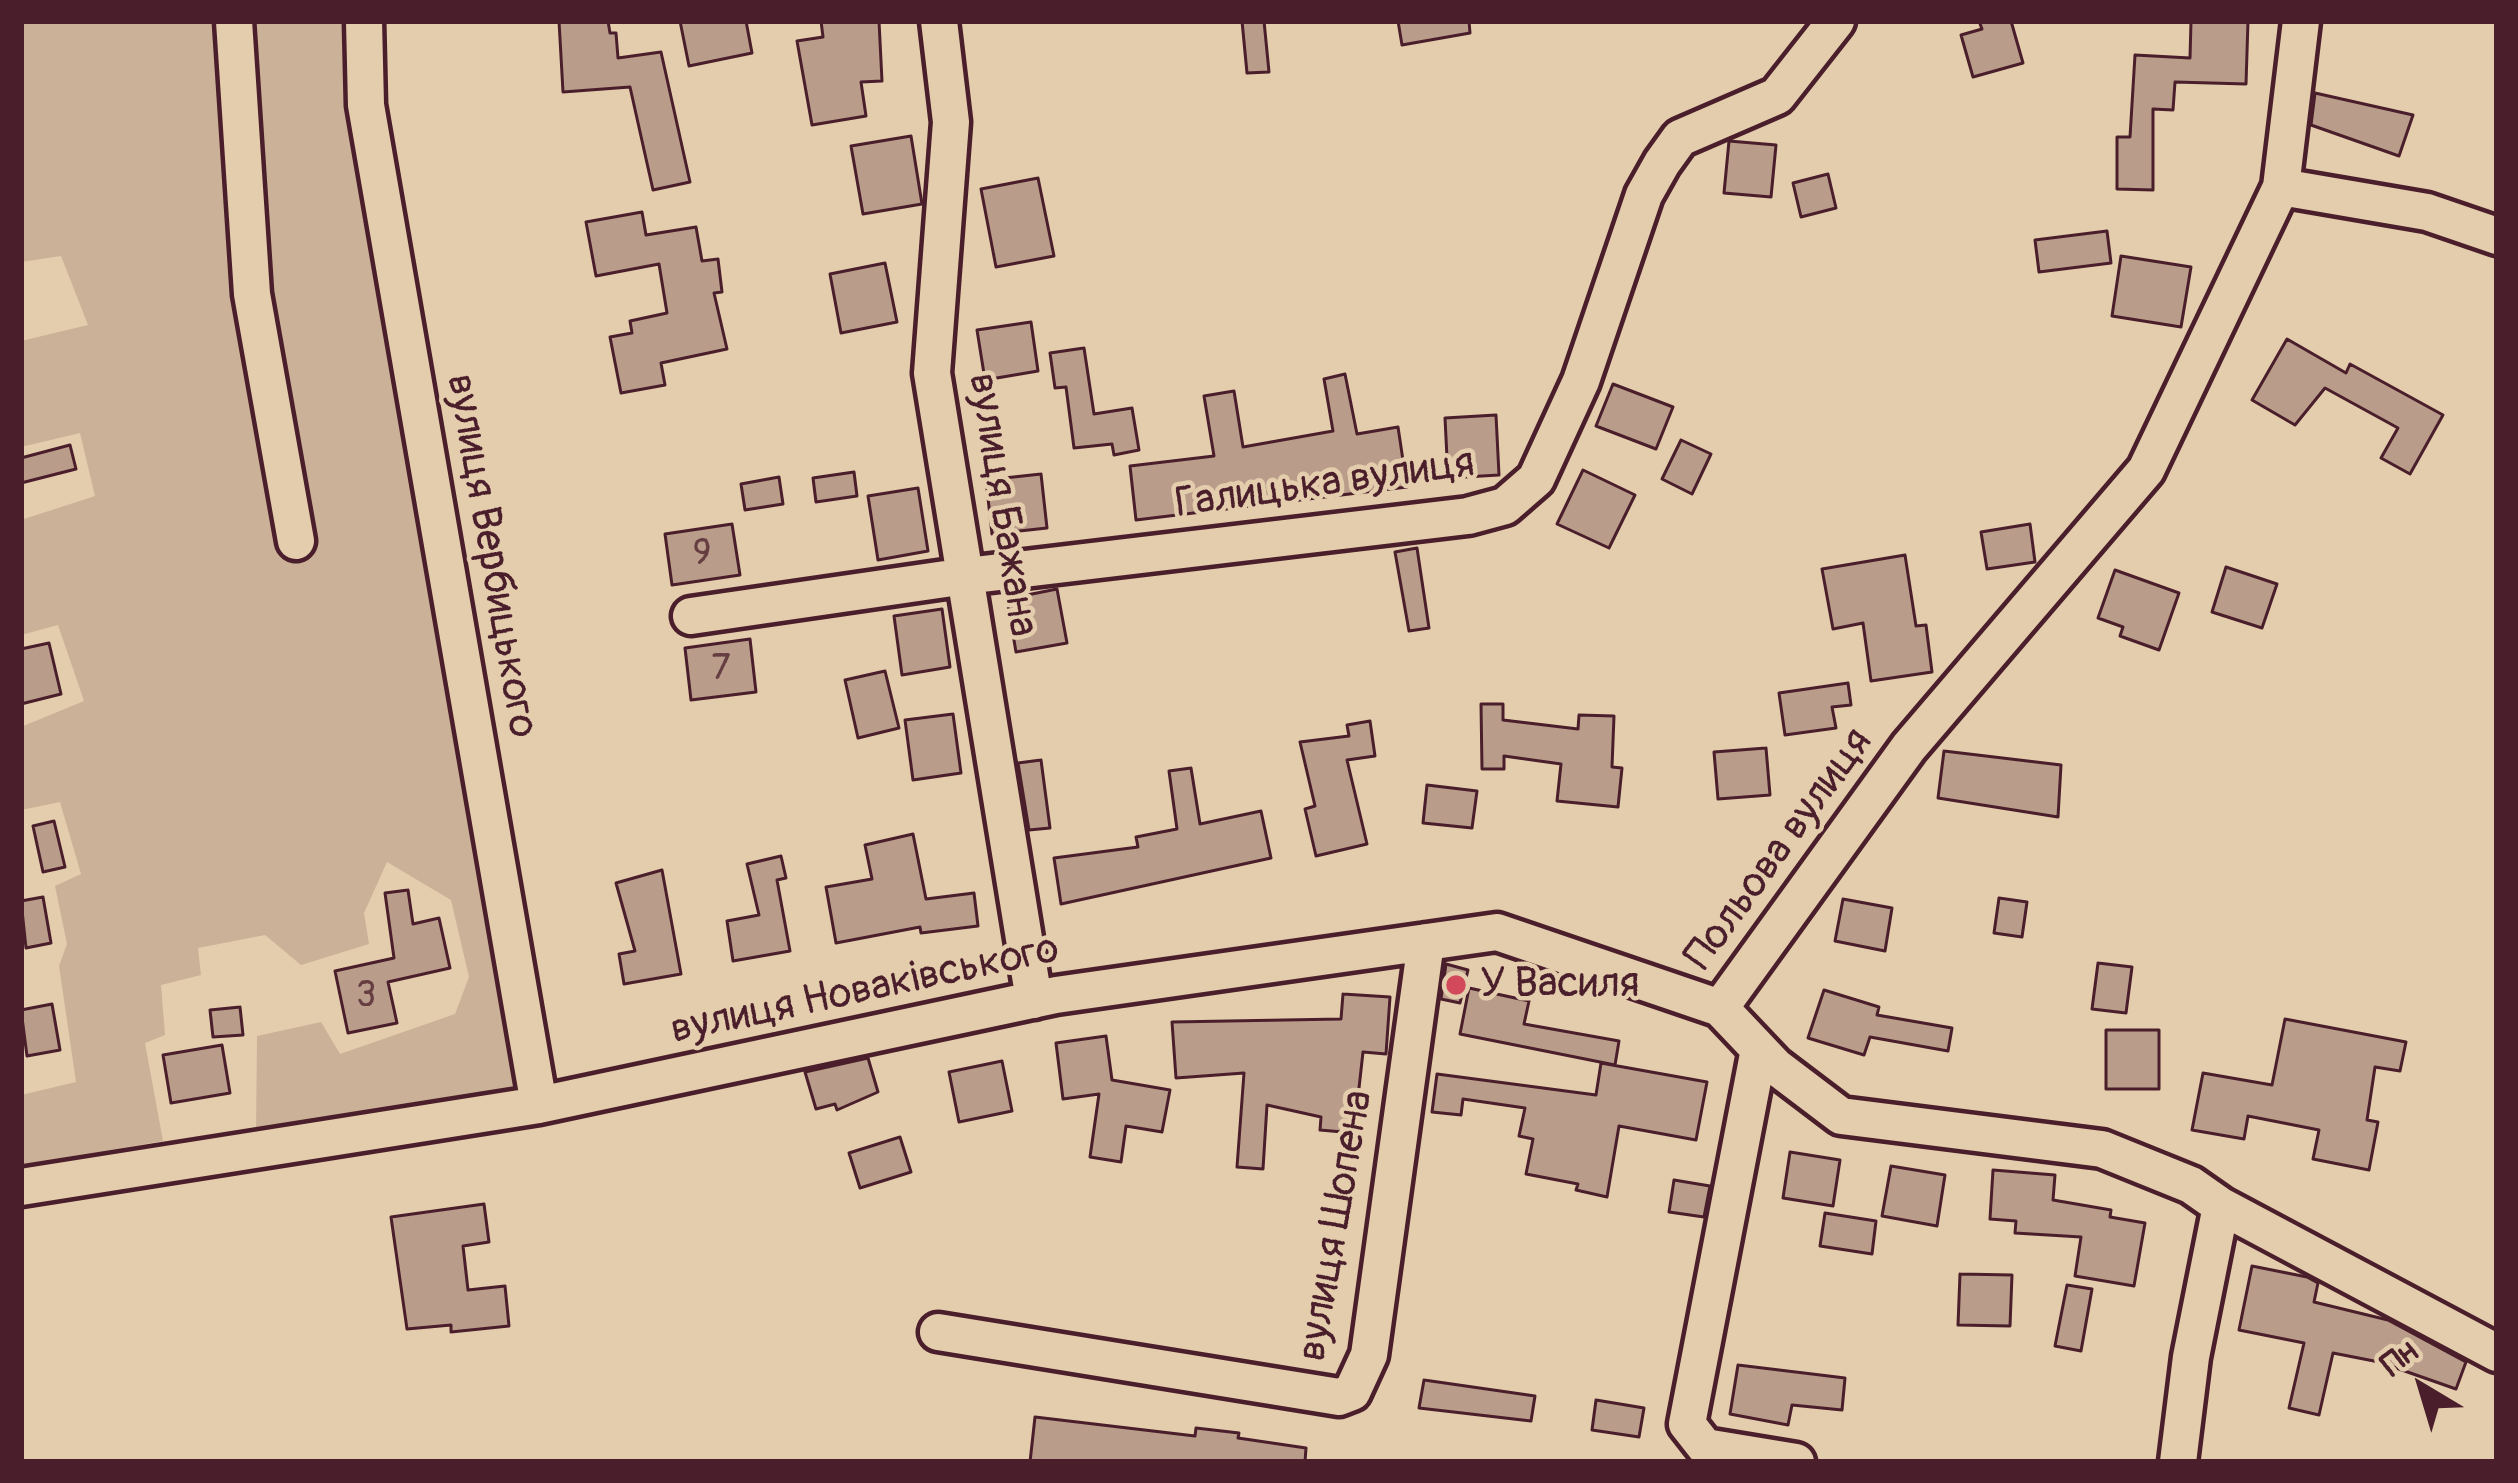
<!DOCTYPE html>
<meta charset="utf-8">
<style>
body{margin:0}
#map{position:relative;width:2518px;height:1483px;overflow:hidden;background:#e4cdad;font-family:Pangolin,sans-serif}
canvas{display:block}
.frame{position:absolute;inset:0;border:24px solid #4a1f2b;pointer-events:none}
.north{position:absolute;left:2362px;top:1327px;width:120px;height:120px;-webkit-text-stroke:9px #e4cdad;paint-order:stroke;rotate:322deg;font-size:33px;font-weight:700;line-height:48px;text-align:center;color:#4a1f2b}
.north::after{content:'';display:block;margin:auto;width:42px;height:54px;background:#4a1f2b;clip-path:polygon(50% 0,100% 100%,50% 72%,0 100%)}
</style>
<div id="map">
<canvas width="2518" height="1483"></canvas>
<div class="frame"></div>
<div class="north">Пн</div>
</div>
<script>
const c = document.querySelector('canvas').getContext('2d');
c.lineJoin = 'round';
function fillPath(path, color) { c.fillStyle = color; c.fill(path, 'evenodd'); }
const poly = rows => new Path2D(rows.map(r => 'M' + r).join(''));
function stroke(path, color, width, dash) { c.strokeStyle = color; c.lineWidth = width; c.lineCap = dash ? 'butt' : 'round'; c.setLineDash(dash || []); c.stroke(path); }
function write(font, color, halo, rows, align = 'center') {
  c.font = font + ' Pangolin,sans-serif'; c.lineWidth = 9; c.setLineDash([]); c.textBaseline = 'middle'; c.strokeStyle = halo; c.fillStyle = color; for (const [text, x, y, turn = 0] of rows) {
    c.save(); c.translate(x, y); c.rotate((+turn || 0) * Math.PI / 180); c.textAlign = isNaN(turn) ? turn : align; if (halo) c.strokeText(text, 0, 0); c.fillText(text, 0, 0); c.restore();
  }
}
const green = poly([
 [21,21,361,21,552,1090,256,1134,257,1036,321,1022,340,1054,455,1014,469,977,451,900,387,862,364,913,369,944,301,965,265,935,198,948,201,975,161,985,165,1035,145,1043,163,1141,21,1165,21,1095,76,1082,59,966,67,944,55,886,81,874,60,802,21,810,21,727,84,701,58,625,21,635,21,520,95,496,80,433,21,447,21,341,88,325,61,256,21,262]
]);
const building = poly([
 [559,21,608,21,610,33,616,33,618,58,661,52,690,182,653,190,630,87,563,92,559,21],
 [680,21,746,21,752,53,689,66,680,21],
 [821,21,879,21,882,81,861,82,866,116,812,125,797,41,823,37,821,21],
 [1242,21,1264,21,1269,72,1247,73,1242,21],
 [1398,21,1469,21,1470,33,1402,45,1398,21],
 [1979,21,2011,21,2023,63,1973,77,1961,35,1982,29,1979,21],
 [2191,21,2248,21,2246,84,2175,82,2173,110,2153,109,2153,190,2117,189,2117,137,2130,137,2135,55,2190,58,2191,21],
 [2315,93,2413,115,2399,156,2311,125,2315,93],
 [911,136,922,204,863,214,851,146,911,136],
 [1729,141,1776,145,1771,197,1724,193,1729,141],
 [1828,174,1836,208,1801,217,1793,183,1828,174],
 [1038,178,1054,256,996,267,981,189,1038,178],
 [642,212,646,235,696,227,702,261,718,259,722,292,714,293,727,349,661,363,665,385,621,393,610,337,632,333,630,321,667,313,659,264,596,276,586,222,642,212],
 [2107,231,2111,263,2039,272,2035,240,2107,231],
 [2121,256,2191,267,2181,327,2112,316,2121,256],
 [885,263,897,322,841,333,830,274,885,263],
 [1031,322,1038,371,985,380,977,330,1031,322],
 [2287,339,2346,373,2350,364,2443,415,2410,474,2381,458,2398,428,2325,388,2295,425,2252,400,2287,339],
 [1084,348,1094,414,1132,408,1139,450,1114,455,1112,444,1074,448,1066,387,1055,388,1050,353,1084,348],
 [1345,374,1357,434,1398,427,1407,487,1136,520,1130,466,1214,456,1204,396,1234,391,1243,447,1333,431,1324,379,1345,374],
 [1613,384,1673,407,1656,449,1596,426,1613,384],
 [1496,415,1499,475,1448,478,1445,418,1496,415],
 [1681,440,1711,454,1692,494,1662,479,1681,440],
 [70,445,76,469,21,483,21,458,70,445],
 [1583,470,1635,495,1609,548,1557,524,1583,470],
 [854,472,857,496,816,502,813,478,854,472],
 [1041,474,1047,528,992,534,986,480,1041,474],
 [779,477,783,504,745,510,741,484,779,477],
 [918,488,928,551,878,560,868,496,918,488],
 [732,524,740,575,672,585,665,534,732,524],
 [2030,524,2035,562,1987,569,1981,532,2030,524],
 [1417,548,1429,628,1409,631,1395,552,1417,548],
 [1905,555,1916,626,1926,625,1932,672,1871,681,1863,623,1833,629,1822,569,1905,555],
 [2226,567,2277,584,2262,628,2212,612,2226,567],
 [2115,570,2179,593,2159,650,2120,636,2123,627,2098,618,2115,570],
 [1057,589,1067,643,1016,652,1007,599,1057,589],
 [942,609,950,667,902,675,894,616,942,609],
 [750,639,756,692,691,700,685,648,750,639],
 [49,643,61,694,21,704,21,649,49,643],
 [885,671,899,728,858,738,845,680,885,671],
 [1848,683,1851,705,1832,707,1836,728,1785,735,1779,693,1848,683],
 [1481,704,1503,704,1503,720,1578,729,1579,715,1614,716,1612,767,1622,768,1618,807,1557,801,1561,764,1504,756,1504,769,1482,769,1481,704],
 [953,714,961,773,913,780,905,720,953,714],
 [1370,721,1375,756,1347,760,1367,844,1316,856,1305,809,1315,806,1300,742,1349,736,1347,725,1370,721],
 [1766,748,1770,795,1718,799,1714,752,1766,748],
 [1944,751,2061,765,2058,817,1938,798,1944,751],
 [1041,760,1050,828,1029,830,1018,763,1041,760],
 [1191,768,1200,824,1261,811,1271,858,1061,904,1054,858,1138,847,1136,837,1177,829,1169,771,1191,768],
 [1427,785,1477,791,1472,828,1423,823,1427,785],
 [54,821,65,867,43,872,33,826,54,821],
 [913,834,926,899,974,893,978,926,921,933,920,927,836,943,826,887,872,879,865,845,913,834],
 [781,856,786,878,777,880,790,951,733,961,727,921,759,915,747,864,781,856],
 [662,870,681,974,624,984,619,954,635,951,616,883,662,870],
 [408,890,413,924,439,918,450,968,388,982,397,1023,348,1033,335,971,394,958,385,893,408,890],
 [43,897,51,943,26,948,21,901,43,897],
 [1999,898,2027,902,2022,937,1994,933,1999,898],
 [1843,899,1892,908,1885,951,1835,941,1843,899],
 [2098,963,2132,967,2126,1013,2092,1009,2098,963],
 [1446,964,1468,970,1460,1003,1441,999,1446,964],
 [1469,988,1529,1001,1524,1024,1619,1041,1615,1065,1460,1034,1469,988],
 [1824,990,1879,1007,1877,1015,1952,1028,1948,1051,1870,1037,1864,1055,1808,1038,1824,990],
 [1343,994,1390,997,1386,1054,1363,1052,1354,1133,1320,1130,1321,1117,1267,1105,1263,1169,1237,1167,1244,1073,1176,1078,1172,1022,1341,1019,1343,994],
 [52,1004,60,1050,27,1056,21,1010,52,1004],
 [240,1007,243,1035,213,1037,210,1010,240,1007],
 [2285,1019,2406,1042,2400,1071,2375,1067,2367,1120,2378,1122,2369,1170,2313,1159,2319,1130,2248,1116,2244,1139,2192,1130,2203,1073,2272,1085,2285,1019],
 [2106,1030,2159,1030,2159,1089,2106,1089,2106,1030],
 [1106,1036,1112,1080,1170,1090,1162,1132,1126,1126,1121,1162,1090,1157,1099,1094,1063,1099,1056,1043,1106,1036],
 [222,1045,230,1093,171,1103,163,1055,222,1045],
 [868,1058,878,1092,837,1110,835,1104,816,1109,805,1072,868,1058],
 [1002,1061,1012,1111,959,1122,949,1072,1002,1061],
 [1601,1063,1707,1082,1696,1140,1619,1126,1607,1197,1576,1190,1578,1184,1526,1174,1533,1139,1519,1136,1525,1108,1463,1099,1461,1115,1432,1112,1437,1074,1596,1095,1601,1063],
 [900,1137,911,1172,860,1188,849,1153,900,1137],
 [1790,1152,1840,1160,1833,1206,1783,1198,1790,1152],
 [1891,1166,1945,1175,1937,1226,1882,1216,1891,1166],
 [1993,1170,2055,1175,2053,1200,2111,1210,2110,1217,2145,1223,2134,1286,2075,1276,2081,1237,2015,1233,2016,1221,1990,1219,1993,1170],
 [1674,1180,1710,1186,1704,1217,1669,1212,1674,1180],
 [484,1204,489,1242,463,1246,468,1290,505,1286,509,1326,451,1332,451,1325,407,1329,391,1217,484,1204],
 [1825,1213,1876,1221,1872,1254,1820,1246,1825,1213],
 [2252,1266,2307,1277,2318,1283,2314,1302,2388,1320,2466,1362,2456,1389,2379,1362,2333,1353,2319,1415,2289,1408,2304,1343,2239,1330,2252,1266],
 [1960,1274,2012,1275,2010,1326,1958,1325,1960,1274],
 [2067,1285,2092,1289,2081,1351,2055,1346,2067,1285],
 [1738,1365,1845,1378,1842,1410,1792,1405,1788,1425,1730,1414,1738,1365],
 [1424,1380,1535,1396,1531,1421,1419,1408,1424,1380],
 [1596,1400,1644,1408,1639,1437,1592,1430,1596,1400],
 [1035,1417,1195,1436,1196,1428,1239,1433,1238,1438,1306,1448,1305,1462,1030,1462,1035,1417]
]);
const minor = poly([
 [234,21,252,294,296,541],
 [364,21,366,105,539,1105],
 [939,21,951,122,932,373,1034,1000],
 [2281,187,2427,212,2497,236],
 [691,616,966,576,1468,516,1505,506,1536,479,1581,381,1644,195,1662,163,1680,138,1777,96,1836,21],
 [1720,1008,1909,747,2146,470,2281,187,2301,21],
 [1759,1049,1687,1424,1705,1447,1796,1462],
 [21,1187,539,1105,1056,995,1497,932,1720,1008,1775,1066,1841,1116,2102,1149,2191,1185,2221,1206,2191,1357,2178,1462],
 [2221,1206,2497,1353],
 [938,1332,1339,1397,1352,1392,1369,1355,1426,942]
]);
const markers = [
 [1456,985,12,"#d1495b"]
];
const numberNames = [
 ["9",702,555],
 ["7",721,670],
 ["3",366,997]
];
const streetNames = [
 ["Галицька вулиця",1325,485,-8],
 ["вулиця Бажана",1001,505,81],
 ["вулиця Вербицького",490,556,80],
 ["Польова вулиця",1780,850,-54],
 ["вулиця Новаківського",865,991,-12],
 ["вулиця Шопена",1337,1226,-80]
];
const poiNames = [
 ["У Василя",1480,985]
];
fillPath(green, '#cbb198');
fillPath(building, '#b99c89');
stroke(building, '#4a1f2b', 3);
stroke(minor, '#4a1f2b', 45);
stroke(minor, '#e4cdad', 36);
for (const [x, y, r, color] of markers) { const dot = new Path2D(); dot.arc(x, y, r, 0, 2 * Math.PI); c.fillStyle = color; c.fill(dot); stroke(dot, '#e4cdad', 4.5); }
write('36px', '#663e42', null, numberNames);
write('42px', '#4a1f2b', '#e4cdad', streetNames);
write('42px', '#4a1f2b', '#e4cdad', poiNames, 'left');
</script>
